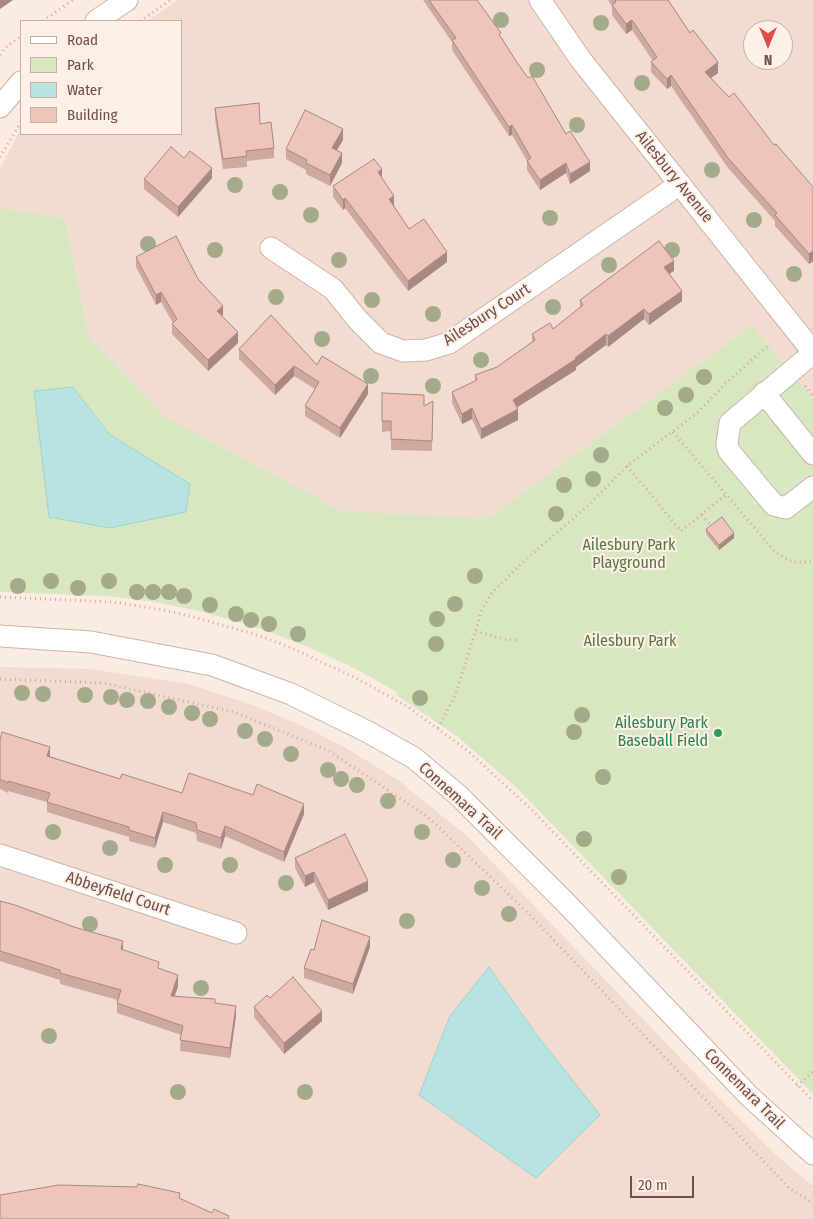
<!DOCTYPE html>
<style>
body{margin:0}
#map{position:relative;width:813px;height:1219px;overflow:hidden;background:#fbece1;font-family:"Fira Sans Condensed",sans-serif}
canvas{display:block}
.legend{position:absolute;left:20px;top:20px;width:162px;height:115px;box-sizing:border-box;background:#fef0e7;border:1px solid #c5b0a8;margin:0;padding:6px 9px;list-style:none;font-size:15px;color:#704f49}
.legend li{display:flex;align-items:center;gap:10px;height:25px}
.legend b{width:25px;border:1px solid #c5b0a8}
.north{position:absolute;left:743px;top:20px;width:50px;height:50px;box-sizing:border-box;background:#fef0e7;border:1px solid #c5b0a8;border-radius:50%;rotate:180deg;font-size:14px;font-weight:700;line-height:20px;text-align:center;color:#704f49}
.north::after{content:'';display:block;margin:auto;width:18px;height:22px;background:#e04e4b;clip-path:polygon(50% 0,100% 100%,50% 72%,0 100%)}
.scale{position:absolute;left:630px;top:1176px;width:64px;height:22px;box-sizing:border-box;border:2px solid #704f49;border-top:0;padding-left:6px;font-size:15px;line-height:18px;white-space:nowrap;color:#704f49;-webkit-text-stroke:4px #fef0e7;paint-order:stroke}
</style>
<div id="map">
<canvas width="813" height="1219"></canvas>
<ul class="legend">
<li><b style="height:6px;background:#fff"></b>Road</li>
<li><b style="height:14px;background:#d8e7c1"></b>Park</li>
<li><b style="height:14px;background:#b7e3e1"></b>Water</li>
<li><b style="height:14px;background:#efc4ba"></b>Building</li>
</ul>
<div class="north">N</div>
<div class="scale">20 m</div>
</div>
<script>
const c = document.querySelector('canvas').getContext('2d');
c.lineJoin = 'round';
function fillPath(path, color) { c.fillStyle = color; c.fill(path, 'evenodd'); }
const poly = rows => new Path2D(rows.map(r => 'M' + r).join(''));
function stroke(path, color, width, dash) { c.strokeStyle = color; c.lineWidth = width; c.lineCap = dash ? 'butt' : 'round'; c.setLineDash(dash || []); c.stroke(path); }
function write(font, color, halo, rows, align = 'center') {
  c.font = font + ' "Fira Sans Condensed",sans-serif'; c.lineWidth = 4; c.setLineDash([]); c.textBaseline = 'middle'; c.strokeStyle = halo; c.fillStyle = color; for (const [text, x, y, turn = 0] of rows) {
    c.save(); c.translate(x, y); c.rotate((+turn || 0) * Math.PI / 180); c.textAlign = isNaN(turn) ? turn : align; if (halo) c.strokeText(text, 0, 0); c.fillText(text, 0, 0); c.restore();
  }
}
const residential = poly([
 [178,0,813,0,813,399,752,325,489,518,342,511,166,417,89,337,65,218,0,208,0,168,21,129,21,134,181,134,181,21,147,21],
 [753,30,783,30,783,60,753,60],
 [0,667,90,669,189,684,247,703,301,725,344,747,398,780,467,836,716,1095,775,1154,813,1186,813,1219,0,1219]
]);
const green = poly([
 [0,208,65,218,89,337,166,417,342,511,489,518,752,325,813,399,813,1094,518,789,458,737,395,694,399,693,352,667,308,647,262,629,203,612,155,602,107,596,0,592]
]);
const water = poly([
 [73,387,109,434,190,484,186,512,110,528,49,517,34,391,73,387],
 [489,967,536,1034,600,1115,536,1178,419,1095,450,1016,489,967]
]);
const path = poly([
 [43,21,73,0],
 [140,21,171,0],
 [0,55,5,48,21,36],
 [0,157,21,122],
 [805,386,813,396],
 [673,432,775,552,792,562,813,562],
 [627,466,681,531,727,494],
 [702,515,712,527],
 [0,597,113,602,164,610,193,617,254,634,287,646,356,678,408,707,468,751,531,809,813,1101],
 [476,631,508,640,519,640],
 [0,679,103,683,234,712,329,751,428,817,530,915,789,1188,813,1203],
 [438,728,455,696,482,610,490,595,524,561,589,505,627,466,697,413,727,382,770,344],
 [797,1086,813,1072]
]);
const minor = poly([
 [540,0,581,60,813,352],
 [96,21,127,0],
 [0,107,21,82],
 [271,248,333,289,358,320,381,343,403,351,426,350,449,343,680,184],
 [813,353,730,423,727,444,729,451,774,505,786,508,813,487],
 [764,393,813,454],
 [0,636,91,642,212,665,291,694,368,732,414,758,458,795,565,902,748,1095,813,1154],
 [0,855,236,933]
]);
const trees = [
 [501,20],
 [601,23],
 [537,70],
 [642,83],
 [577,125],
 [712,170],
 [235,185],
 [280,192],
 [311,215],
 [550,218],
 [754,220],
 [148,244],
 [215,250],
 [672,250],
 [339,260],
 [609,265],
 [794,274],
 [276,297],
 [372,300],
 [553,307],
 [433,314],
 [322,339],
 [481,360],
 [371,376],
 [704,377],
 [433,386],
 [686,395],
 [665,408],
 [601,455],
 [593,479],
 [564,485],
 [556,514],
 [475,576],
 [51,581],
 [109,581],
 [18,586],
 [78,588],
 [137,592],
 [153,592],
 [169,592],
 [184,596],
 [455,604],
 [210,605],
 [236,614],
 [437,619],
 [251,620],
 [269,624],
 [298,634],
 [436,644],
 [22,693],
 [43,694],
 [85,695],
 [111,697],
 [420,698],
 [127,700],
 [148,701],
 [169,707],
 [192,713],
 [582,715],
 [210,719],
 [245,731],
 [574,732],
 [265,739],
 [291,754],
 [328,770],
 [603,777],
 [341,779],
 [357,785],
 [388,801],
 [53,832],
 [422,832],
 [584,839],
 [110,848],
 [453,860],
 [165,865],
 [230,865],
 [619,877],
 [286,883],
 [482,888],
 [509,914],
 [407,921],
 [90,924],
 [201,988],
 [49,1036],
 [178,1092],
 [305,1092]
];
const wall = poly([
 [423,0,477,0,516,61,566,134,590,171,570,184,566,173,540,190,527,170,527,161,512,135,509,136,452,50,452,42],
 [608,0,668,0,718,73,711,78,813,187,813,262,809,264,775,226,775,221,728,168,671,86,667,89,651,72,651,62,653,61,632,30,626,34,612,15,612,6],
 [215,108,260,124,274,148,274,158,247,161,247,167,223,169,215,119],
 [343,140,337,150,342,163,330,186,306,174,306,170,286,159,286,149],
 [184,158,212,178,178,217,144,189,144,179],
 [382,178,394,206,409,229,447,262,408,291,345,208,343,210,333,197,333,186],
 [136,257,198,279,223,317,238,343,208,371,172,334,172,324,173,323,161,302,156,305,136,267],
 [674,271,669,274,682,301,649,325,644,319,608,347,606,345,576,367,576,370,517,407,518,420,481,439,472,419,462,424,452,403,452,392,475,381,475,375,497,367,532,342,532,334,553,329,580,308,580,300],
 [239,349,317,365,368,394,340,438,305,416,305,406,315,389,294,376,275,395,239,359],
 [382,393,424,406,433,401,432,451,391,450,391,431,382,432],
 [706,529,734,538,719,550,706,534],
 [0,740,120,779,182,793,304,814,284,862,225,836,221,849,197,841,196,833,163,822,155,848,129,841,129,837,47,812,47,802,8,791,8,793,0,789],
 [295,858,368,891,328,910,314,882,305,887,295,868],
 [0,901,123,950,159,969,178,986,175,996,215,1003,236,1016,230,1058,180,1051,181,1035,117,1013,117,1003,118,1000,60,984,60,980,0,961],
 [370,947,353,994,304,978,304,968,314,950],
 [270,998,322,1021,284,1054,254,1017,254,1007]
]);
const shadedWall = poly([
 [0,0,13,0,0,9],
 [632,20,632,30,626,34,626,24],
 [718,62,718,73,705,82,705,72],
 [671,75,671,86,667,89,667,79],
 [512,125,512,135,509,136,509,127],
 [343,129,343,140,332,158,332,148],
 [342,153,342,163,330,186,330,175],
 [590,162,590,171,570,184,570,174],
 [566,163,566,173,540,190,540,180],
 [212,168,212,178,178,217,178,207],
 [382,169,382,179,378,172],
 [394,196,394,207,389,199],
 [345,198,345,208,343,210,343,200],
 [813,251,813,261,809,264,809,254],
 [447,252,447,262,408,291,408,281],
 [674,261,674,271,664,277,664,267],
 [682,291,682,301,649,325,649,314],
 [161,292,161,302,156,305,156,295],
 [223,306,223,316,217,311],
 [644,309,644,319,608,347,608,336],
 [238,332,238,343,208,371,208,360],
 [606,334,606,345,576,367,576,370,513,410,513,400,575,358],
 [294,366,294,376,275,395,275,385],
 [368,384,368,394,340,438,340,428],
 [472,408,472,419,462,424,462,414],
 [518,409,518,420,481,439,481,429],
 [734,533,734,538,719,550,719,545],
 [50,747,50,757,47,756],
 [304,804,304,814,284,862,284,852],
 [163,812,163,822,155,848,155,838],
 [225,826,225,836,221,849,221,838],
 [314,872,314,882,305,887,305,876],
 [368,881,368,891,328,910,328,900],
 [370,937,370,947,353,994,353,984],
 [123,941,123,951,121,949],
 [178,975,178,986,171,1006,171,996],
 [236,1006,236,1016,230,1058,230,1048],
 [322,1011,322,1021,284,1054,284,1043]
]);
const building = poly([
 [429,0,477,0,501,33,499,34,516,61,528,78,532,76,566,134,570,131,590,162,570,174,566,163,540,180,527,161,531,158,512,125,509,127,452,40,456,38,429,0],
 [615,0,668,0,690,33,693,30,718,62,705,72,729,97,734,93,774,145,776,144,813,187,813,251,809,254,775,215,777,213,728,158,671,75,667,79,651,62,657,57,632,20,626,24,612,5,616,2,615,0],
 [259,103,260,124,271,122,274,148,246,151,247,156,223,159,215,108,259,103],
 [305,110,343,129,332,148,342,153,330,175,306,163,307,160,286,149,305,110],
 [171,147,184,158,190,151,212,168,178,207,144,179,171,147],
 [374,159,382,169,378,172,394,196,389,199,409,229,424,219,447,252,408,281,345,198,343,200,333,186,374,159],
 [176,236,198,279,223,306,217,311,238,332,208,360,172,324,177,319,161,292,156,295,136,257,176,236],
 [659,241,674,261,664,267,682,291,649,314,644,309,608,336,606,334,575,358,576,359,513,400,518,409,481,429,472,408,462,414,452,392,477,380,475,375,497,367,535,340,532,334,550,323,553,329,583,305,580,300,659,241],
 [271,315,317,365,322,356,368,384,340,428,305,406,319,382,294,366,275,385,239,349,271,315],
 [382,393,424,395,424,406,433,401,432,441,391,439,391,421,382,421,382,393],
 [722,517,734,533,719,545,706,529,722,517],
 [2,732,50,747,47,756,120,779,122,774,182,793,189,773,253,795,257,784,304,804,284,852,225,826,221,838,197,830,196,823,163,812,155,838,129,830,129,827,47,802,50,793,8,781,8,783,0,779,0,740,2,732],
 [345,834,368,881,328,900,314,872,305,876,295,858,345,834],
 [0,901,15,905,74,927,123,941,121,949,159,962,158,968,178,975,171,996,215,999,215,1003,236,1006,230,1048,180,1040,183,1026,117,1003,121,990,60,973,60,970,0,951,0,901],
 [322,920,370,937,353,984,304,968,311,949,314,950,322,920],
 [293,977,322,1011,284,1043,254,1007,267,995,270,998,293,977],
 [138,1184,180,1193,179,1198,212,1213,214,1209,229,1216,228,1219,0,1219,0,1195,59,1185,137,1187,138,1184]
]);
const markers = [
 [718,733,5,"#2e9e5b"]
];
const streetNames = [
 ["Ailesbury Avenue",674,177,51],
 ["Ailesbury Court",487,315,-33],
 ["Connemara Trail",460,801,42],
 ["Abbeyfield Court",118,894,18],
 ["Connemara Trail",744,1089,45]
];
const parkNames = [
 ["Ailesbury Park",629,546],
 ["Playground",629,564],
 ["Ailesbury Park",630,642]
];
const leisureNames = [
 ["Ailesbury Park",708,724],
 ["Baseball Field",708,742]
];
fillPath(residential, '#f2dcd0');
fillPath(green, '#d8e7c1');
fillPath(water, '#b7e3e1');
stroke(water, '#9ed4d2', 1);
stroke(minor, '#cdb4ab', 23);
stroke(path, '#d3a89e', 3, [1, 4]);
stroke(minor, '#fff', 21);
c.fillStyle = '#a4ab8a';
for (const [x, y] of trees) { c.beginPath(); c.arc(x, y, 8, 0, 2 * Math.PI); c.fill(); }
fillPath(wall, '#cea9a0');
fillPath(shadedWall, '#a78982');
fillPath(building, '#efc4ba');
stroke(building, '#a78982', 1);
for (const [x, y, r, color] of markers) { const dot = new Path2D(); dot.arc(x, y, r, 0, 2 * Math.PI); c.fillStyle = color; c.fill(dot); stroke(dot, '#fef0e7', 2); }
write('16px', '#704f49', '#fef0e7', streetNames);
write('16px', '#5c7642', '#fef0e7', parkNames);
write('16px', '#27864d', '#fef0e7', leisureNames, 'right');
</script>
